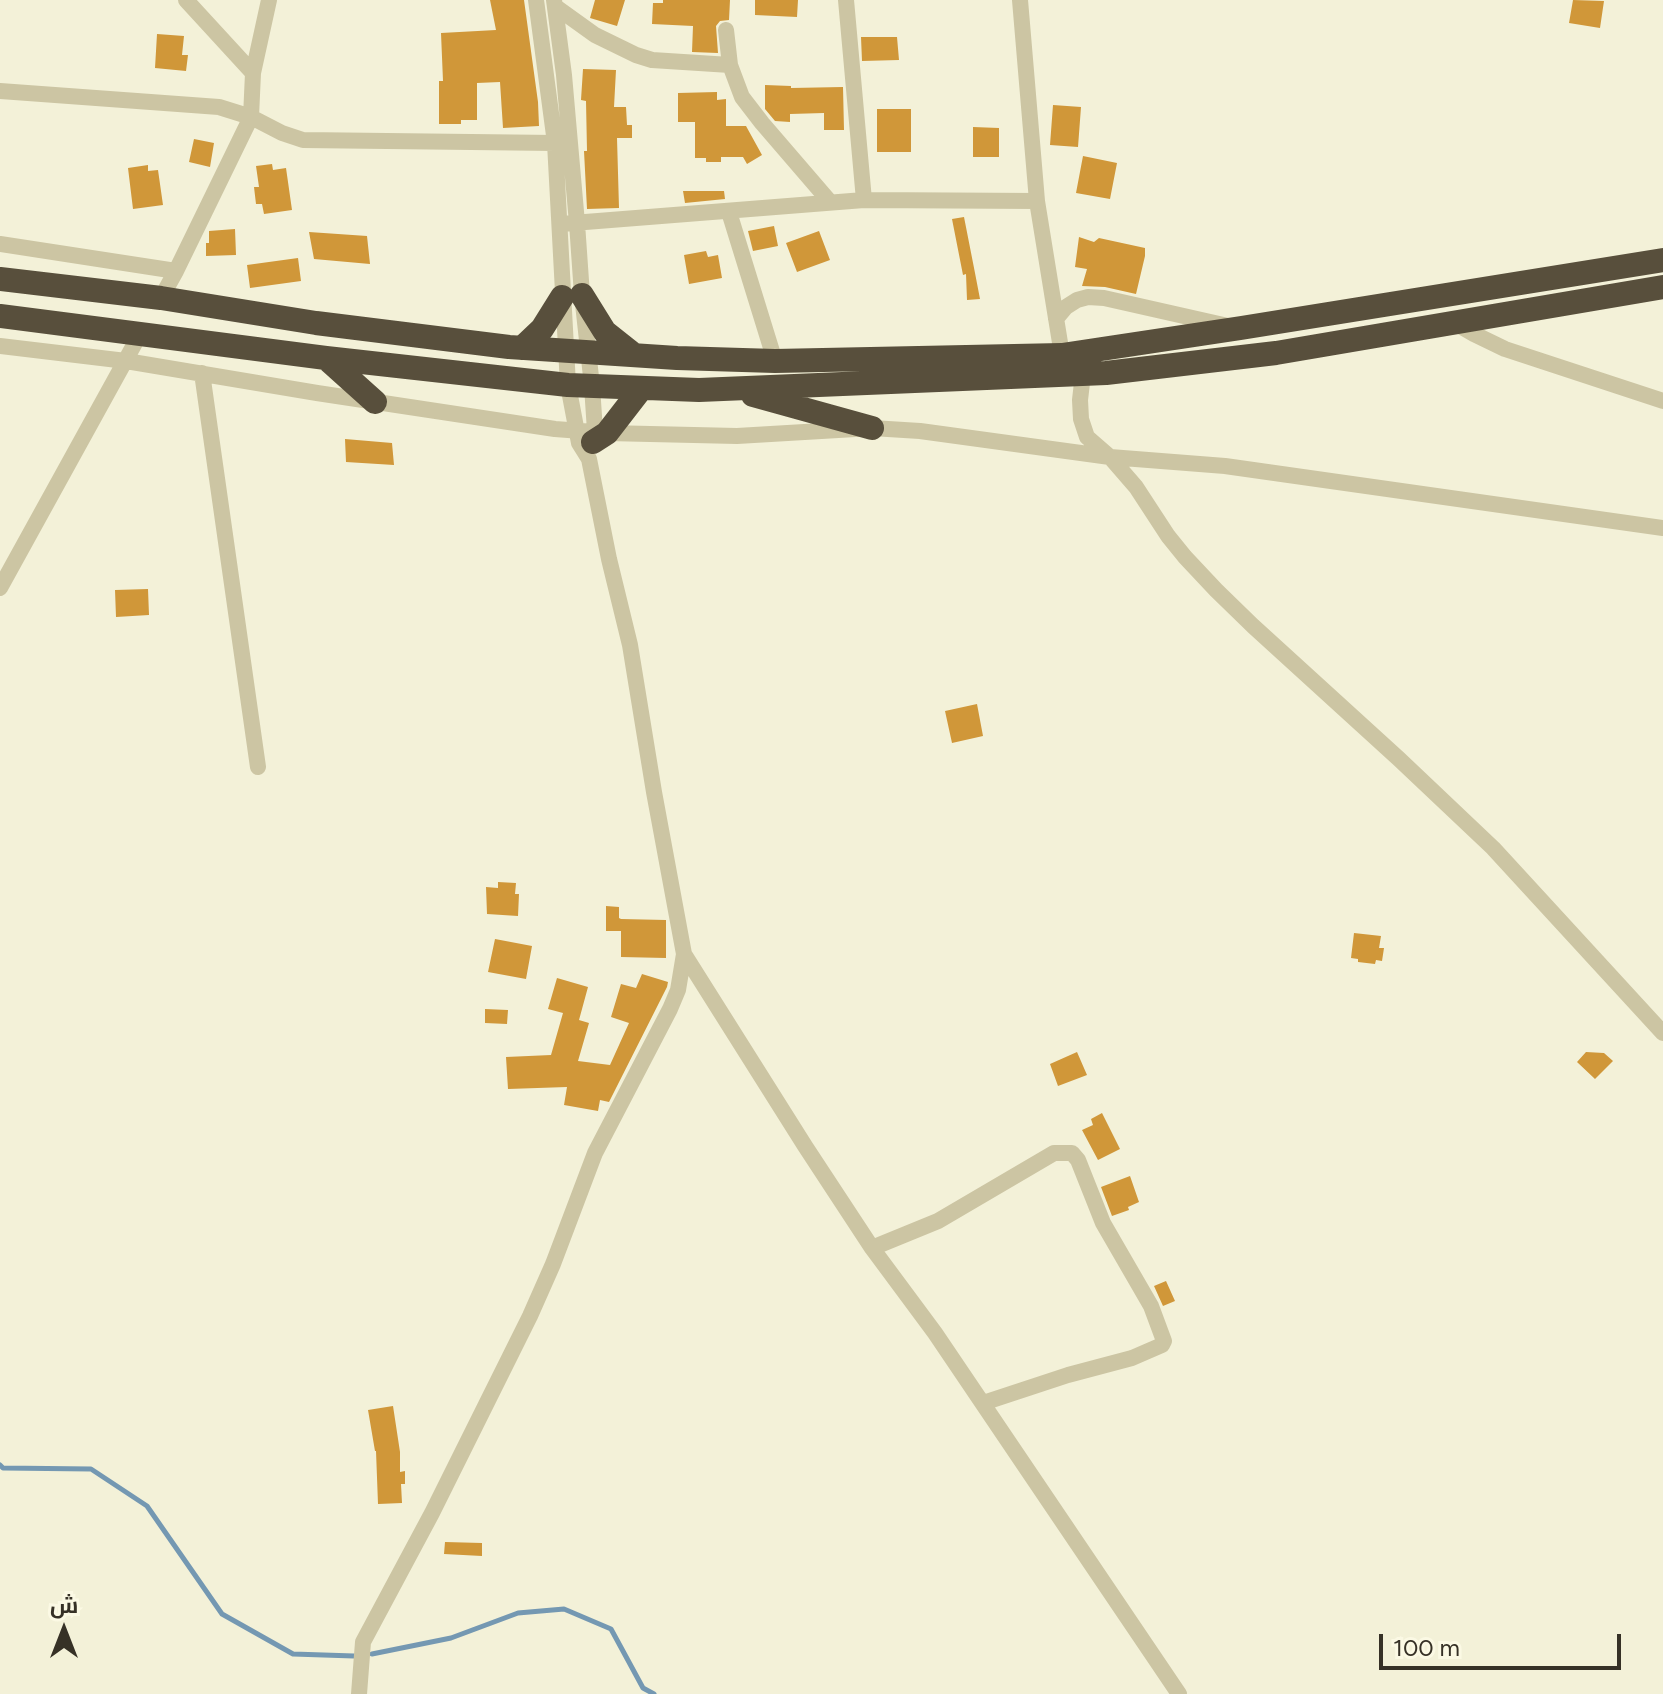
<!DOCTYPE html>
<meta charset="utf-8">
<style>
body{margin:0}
#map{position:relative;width:1663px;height:1694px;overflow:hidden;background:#f3f1d8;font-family:Figtree,Cairo,sans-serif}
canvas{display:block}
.north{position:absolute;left:24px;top:1590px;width:80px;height:80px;-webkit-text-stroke:6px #fbf9e4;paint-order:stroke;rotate:0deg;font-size:22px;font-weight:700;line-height:32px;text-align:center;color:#363126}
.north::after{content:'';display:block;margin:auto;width:28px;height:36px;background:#363126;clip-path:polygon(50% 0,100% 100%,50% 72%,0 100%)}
.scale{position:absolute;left:1379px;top:1634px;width:242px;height:36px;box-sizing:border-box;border:4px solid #363126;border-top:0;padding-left:10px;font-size:24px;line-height:28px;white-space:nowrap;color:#363126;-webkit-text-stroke:6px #fbf9e4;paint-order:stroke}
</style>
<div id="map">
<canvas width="1663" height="1694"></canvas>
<div class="north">ش</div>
<div class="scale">100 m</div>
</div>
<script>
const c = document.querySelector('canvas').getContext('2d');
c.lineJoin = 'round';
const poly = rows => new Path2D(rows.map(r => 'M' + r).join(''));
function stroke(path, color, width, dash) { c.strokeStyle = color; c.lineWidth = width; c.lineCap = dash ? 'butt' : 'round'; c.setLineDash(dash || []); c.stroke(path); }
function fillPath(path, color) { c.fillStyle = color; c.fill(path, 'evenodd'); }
const stream = poly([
 [0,1465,3,1468,91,1469,147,1506,222,1614,293,1654,354,1656],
 [372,1654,451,1638,518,1613,564,1609,611,1629,643,1688,654,1694]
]);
const building = poly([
 [490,0,524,0,538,102,539,126,503,128,500,82,477,83,477,120,461,120,461,124,439,124,439,81,443,81,441,33,496,30],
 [595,0,625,0,617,26,590,18],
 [663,0,730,0,729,20,720,21,716,26,718,53,692,52,693,26,652,24,653,3,663,3],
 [755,0,798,0,797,17,755,15],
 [1573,0,1604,1,1600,28,1569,23],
 [157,34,184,36,182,55,188,55,186,71,155,68],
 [861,37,897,37,899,60,862,61],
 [583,69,616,70,614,107,626,107,627,125,632,125,632,138,617,138,619,208,587,209,584,151,587,151,586,101,581,100],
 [765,85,791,86,791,88,843,87,844,130,824,130,824,113,790,114,790,122,775,121,765,109],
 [717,92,717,100,726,99,726,126,746,126,762,155,747,164,743,157,721,157,721,162,706,162,706,158,695,158,695,122,678,122,678,93],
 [1053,105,1081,107,1078,147,1050,145],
 [877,109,911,109,911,152,877,152],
 [973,127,999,128,999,157,973,157],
 [194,139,214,143,210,167,189,162],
 [1083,156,1117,163,1110,199,1076,193],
 [272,164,273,170,286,168,292,210,264,214,262,204,256,204,254,187,259,187,256,166],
 [148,165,148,171,158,170,163,205,133,209,128,168],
 [683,191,724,191,725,199,685,203],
 [964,217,975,273,980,299,967,300,966,274,963,275,952,219],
 [774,226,778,246,753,251,748,231],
 [235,229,236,255,206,256,206,243,209,243,209,231],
 [819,231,830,260,797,272,786,243],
 [309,232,367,236,370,264,314,259],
 [1079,237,1094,242,1099,238,1145,248,1145,256,1136,294,1105,287,1082,286,1087,269,1075,267],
 [706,251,708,257,718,255,722,278,689,284,684,255],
 [298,258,301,281,250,288,247,265],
 [345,439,392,443,394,465,346,462],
 [148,589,149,615,116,617,115,590],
 [977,704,983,736,952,743,945,711],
 [498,882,516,883,515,894,519,894,518,916,487,914,486,887,498,888],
 [606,906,619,907,619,918,621,919,666,920,666,958,621,957,621,931,606,931],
 [1354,933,1381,936,1379,948,1384,948,1382,961,1376,960,1375,964,1358,962,1358,959,1351,958],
 [495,939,532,946,526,979,488,972],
 [642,974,668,982,667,987,609,1102,600,1100,598,1111,564,1105,567,1087,508,1089,506,1057,551,1055,563,1013,548,1009,557,978,588,987,579,1020,589,1023,578,1061,610,1065,629,1023,611,1017,621,984,636,988],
 [485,1009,508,1010,507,1024,485,1023],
 [1077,1052,1087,1075,1058,1086,1050,1064],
 [1586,1052,1604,1053,1613,1061,1595,1079,1577,1062],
 [1102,1113,1120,1149,1098,1160,1082,1130,1093,1125,1091,1119],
 [1130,1176,1139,1202,1128,1207,1129,1210,1112,1216,1101,1187],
 [1166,1281,1175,1301,1163,1306,1154,1286],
 [393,1406,400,1452,400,1472,405,1471,405,1484,401,1484,402,1503,378,1504,376,1451,375,1451,368,1410],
 [445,1542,482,1543,482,1556,444,1554]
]);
const minor = poly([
 [186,0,253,73],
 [554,0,564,75,577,223,582,295,592,386,595,431,594,440],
 [846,0,864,200],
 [1020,0,1037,201,1062,355],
 [556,7,595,35,636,55,652,60,730,65],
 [726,30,730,65,742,97,762,123,830,202],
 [0,91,219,107,251,117,282,133,303,140,555,143],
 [729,212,775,361],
 [560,224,864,200,1037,201],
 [0,244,176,271],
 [161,298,176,271,251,117,253,73,269,0],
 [1056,319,1066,307,1077,300,1088,297,1104,298,1228,326],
 [1455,323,1474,334,1505,349,1663,401],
 [0,346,126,361,317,393,555,429,607,433,737,436,872,428,920,431,1110,457,1225,466,1663,528],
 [202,373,258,767],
 [1083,374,1080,400,1081,419,1087,437,1110,457,1136,487,1168,536,1185,557,1216,590,1253,626,1399,759,1493,848,1663,1033],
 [0,588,140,334],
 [684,954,805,1146,872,1248,935,1333,1179,1694],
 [872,1248,938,1221,1054,1153,1072,1153,1078,1160,1103,1223,1151,1306,1164,1341,1162,1345,1132,1358,1068,1375,983,1403],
 [359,1694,363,1642,432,1513,530,1316,553,1264,595,1153,670,1009,678,990,684,954,654,792,630,645,609,559,589,459,579,443,568,385,555,143,536,0]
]);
const highway = poly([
 [0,279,161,298,316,323,509,347,677,358,775,361,1062,355,1241,328,1663,260],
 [582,295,605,332,634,355],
 [0,316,326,358,568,385,699,390,1106,373,1276,353,1663,287],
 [522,348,542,329,562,297],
 [326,358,375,402],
 [753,395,872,428],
 [593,442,607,433,641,389]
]);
stroke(stream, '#7498b2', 5);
fillPath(building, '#d09739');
stroke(minor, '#ccc5a3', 16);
stroke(highway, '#584f3c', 24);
</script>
